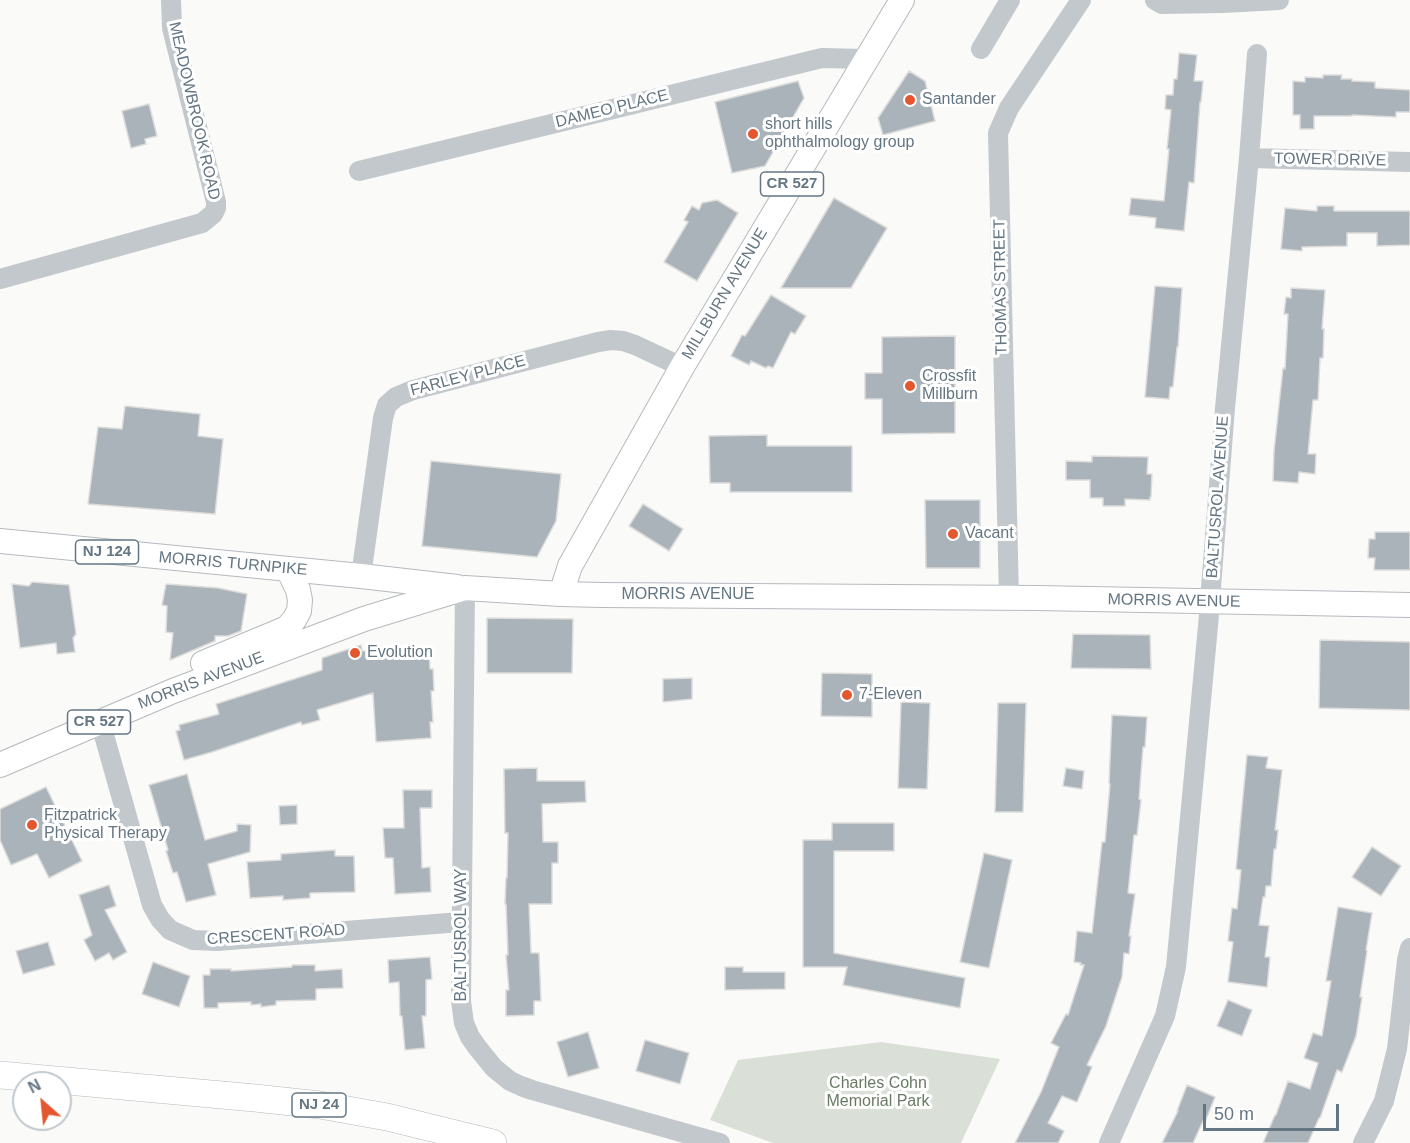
<!DOCTYPE html>
<style>
body{margin:0}
#map{position:relative;width:1410px;height:1143px;overflow:hidden;background:#fafaf8;font-family:Arial,sans-serif}
canvas{display:block}
.north{position:absolute;left:12px;top:1071px;width:60px;height:60px;box-sizing:border-box;background:#fff;border:2px solid #c1c8cd;border-radius:50%;rotate:333deg;font-size:16px;font-weight:700;line-height:24px;text-align:center;color:#657683}
.north::after{content:'';display:block;margin:auto;width:21px;height:27px;background:#e4572e;clip-path:polygon(50% 0,100% 100%,50% 72%,0 100%)}
.scale{position:absolute;left:1203px;top:1104px;width:136px;height:27px;box-sizing:border-box;border:3px solid #657683;border-top:0;padding-left:8px;font-size:18px;line-height:21px;white-space:nowrap;color:#657683;-webkit-text-stroke:4px #fff;paint-order:stroke}
</style>
<div id="map">
<canvas width="1410" height="1143"></canvas>
<div class="north">N</div>
<div class="scale">50 m</div>
</div>
<script>
const c = document.querySelector('canvas').getContext('2d');
c.lineJoin = 'round';
function fillPath(path, color) { c.fillStyle = color; c.fill(path, 'evenodd'); }
const poly = rows => new Path2D(rows.map(r => 'M' + r).join(''));
function stroke(path, color, width, dash) { c.strokeStyle = color; c.lineWidth = width; c.lineCap = dash ? 'butt' : 'round'; c.setLineDash(dash || []); c.stroke(path); }
function write(font, color, halo, rows, align = 'center') {
  c.font = font + ' Arial,sans-serif'; c.lineWidth = 6; c.setLineDash([]); c.textBaseline = 'middle'; c.strokeStyle = halo; c.fillStyle = color; for (const [text, x, y, turn = 0] of rows) {
    c.save(); c.translate(x, y); c.rotate((+turn || 0) * Math.PI / 180); c.textAlign = isNaN(turn) ? turn : align; if (halo) c.strokeText(text, 0, 0); c.fillText(text, 0, 0); c.restore();
  }
}
const green = poly([
 [881,1042,1000,1059,961,1143,773,1143,710,1120,738,1060]
]);
const building = poly([
 [1179,53,1197,55,1194,81,1203,81,1201,102,1200,102,1194,183,1189,182,1184,231,1155,228,1156,218,1129,215,1131,198,1164,201,1169,149,1167,149,1171,110,1165,109,1166,95,1173,95,1174,79,1177,79,1179,53],
 [909,71,925,81,935,121,883,135,878,118,909,71],
 [1323,75,1342,75,1341,79,1352,79,1352,81,1375,82,1375,88,1410,90,1410,112,1396,112,1396,117,1352,115,1352,116,1314,116,1314,129,1300,129,1300,115,1293,115,1293,81,1305,82,1305,77,1323,78,1323,75],
 [798,81,804,98,765,166,732,173,715,102,798,81],
 [149,104,157,136,145,139,146,144,131,148,122,111,149,104],
 [834,198,887,228,851,288,781,288,834,198],
 [717,200,738,213,697,281,664,262,688,222,684,220,692,206,699,210,702,203,717,200],
 [1317,206,1334,206,1334,211,1410,211,1410,245,1377,246,1377,233,1347,233,1347,246,1302,247,1302,251,1281,249,1285,208,1317,211,1317,206],
 [1155,286,1182,288,1178,347,1177,347,1173,387,1170,387,1169,399,1145,397,1155,286],
 [1291,288,1325,290,1322,329,1324,329,1323,358,1320,358,1318,400,1313,400,1308,454,1316,454,1315,474,1299,472,1298,483,1273,481,1274,451,1283,368,1285,369,1288,314,1284,314,1286,297,1291,298,1291,288],
 [771,295,806,316,795,334,791,332,773,368,768,366,766,368,751,361,749,365,731,356,742,335,745,336,771,295],
 [955,336,955,433,882,434,882,399,865,399,865,373,882,373,882,337,955,336],
 [125,406,200,414,198,436,223,439,215,514,88,504,98,427,122,429,125,406],
 [767,435,767,446,852,446,852,492,730,492,730,483,710,483,709,436,767,435],
 [1092,456,1148,457,1147,474,1152,474,1151,497,1150,497,1150,500,1125,499,1125,506,1103,506,1103,498,1090,498,1090,480,1066,480,1066,461,1092,462,1092,456],
 [431,461,561,474,556,521,537,557,422,546,431,461],
 [925,500,980,500,980,568,926,568,925,500],
 [643,504,683,529,669,551,629,526,643,504],
 [1375,532,1410,532,1410,570,1374,570,1375,558,1368,558,1369,539,1375,539,1375,532],
 [32,582,69,585,76,634,73,638,75,652,57,654,56,643,20,648,12,584,29,586,32,582],
 [166,584,218,588,247,594,241,631,228,636,215,636,215,641,170,660,173,633,166,632,167,606,162,605,166,584],
 [487,618,573,619,572,673,487,673,487,618],
 [1073,634,1150,635,1151,669,1071,668,1073,634],
 [1320,640,1410,642,1410,710,1319,708,1320,640],
 [361,645,362,651,429,647,430,669,433,669,434,691,431,691,433,722,430,722,431,738,376,742,373,693,317,710,320,720,302,725,301,722,212,752,184,760,176,731,180,730,179,725,219,714,216,704,322,670,322,658,361,645],
 [822,673,872,674,872,717,821,716,822,673],
 [692,678,692,699,663,702,663,679,692,678],
 [901,702,930,703,927,789,898,788,901,702],
 [998,703,1026,703,1023,812,995,812,998,703],
 [1112,715,1147,717,1145,747,1143,747,1139,799,1141,800,1137,835,1134,835,1128,893,1135,894,1129,936,1131,936,1129,954,1124,953,1122,977,1106,1026,1087,1065,1092,1067,1077,1102,1062,1096,1048,1123,1064,1131,1058,1143,1015,1143,1041,1092,1059,1047,1051,1043,1066,1014,1068,1015,1084,965,1080,965,1081,963,1074,962,1077,931,1092,933,1102,842,1105,842,1110,784,1109,783,1112,715],
 [1247,755,1268,757,1266,768,1282,770,1275,830,1278,830,1276,849,1274,849,1271,886,1266,886,1265,897,1263,897,1259,925,1269,926,1265,957,1270,957,1267,987,1228,982,1233,942,1228,941,1232,908,1237,909,1241,870,1236,869,1247,755],
 [537,768,537,781,585,781,586,802,542,804,543,842,558,842,558,863,552,863,552,904,529,904,531,953,539,953,541,1001,534,1001,534,1015,506,1016,506,990,509,990,506,955,508,955,506,904,505,904,506,878,507,878,508,833,505,833,504,769,537,768],
 [1066,768,1084,771,1082,789,1063,786,1066,768],
 [187,774,205,840,237,831,237,824,251,825,250,852,208,864,216,895,186,902,177,872,173,873,166,851,168,850,149,785,187,774],
 [46,787,82,861,49,878,37,854,11,865,0,840,0,809,46,787],
 [403,790,432,790,432,808,420,808,422,868,430,867,431,892,395,894,393,858,385,858,383,828,404,828,403,790],
 [297,805,297,824,280,825,279,806,297,805],
 [832,823,894,823,894,851,834,851,834,953,965,978,960,1008,843,985,847,967,803,967,803,840,832,840,832,823],
 [1372,847,1401,866,1381,896,1352,877,1372,847],
 [335,850,335,856,354,856,355,892,310,893,310,898,283,900,283,896,250,898,247,862,281,860,281,854,335,850],
 [984,853,1012,860,989,968,960,962,984,853],
 [109,885,116,906,105,910,127,952,113,960,109,953,95,961,84,940,92,935,79,895,109,885],
 [1338,907,1372,913,1366,950,1367,951,1360,997,1362,997,1356,1036,1342,1072,1337,1070,1320,1118,1319,1118,1308,1143,1263,1143,1275,1115,1276,1115,1288,1081,1310,1089,1318,1063,1304,1058,1313,1033,1322,1036,1331,981,1326,981,1338,907],
 [48,942,55,965,23,974,16,951,48,942],
 [430,957,432,979,426,980,426,1016,422,1016,425,1048,405,1050,402,1016,400,1016,399,982,389,983,388,960,430,957],
 [153,962,190,976,179,1007,142,994,153,962],
 [292,965,315,965,315,971,342,969,343,988,316,989,316,1000,276,1001,276,1005,261,1007,261,1004,251,1005,251,1002,218,1003,218,1008,204,1008,203,975,210,975,210,969,231,969,231,971,292,967,292,965],
 [725,967,743,967,743,972,785,972,785,989,725,990,725,967],
 [1228,1000,1252,1010,1242,1036,1217,1026,1228,1000],
 [588,1032,599,1068,568,1077,557,1042,588,1032],
 [645,1040,689,1053,680,1084,636,1071,645,1040],
 [1187,1085,1215,1097,1205,1122,1203,1121,1193,1143,1162,1143,1178,1111,1177,1111,1187,1085]
]);
const minor = poly([
 [1155,0,1162,4,1223,3,1279,0],
 [981,49,1010,0],
 [1249,158,1410,162],
 [359,171,822,58,866,59],
 [0,279,202,223,213,214,216,208,216,202,172,28,171,0],
 [361,576,383,418,387,405,396,397,413,390,598,342,611,340,623,341,635,345,682,367],
 [465,588,461,1001,464,1023,470,1037,477,1047,494,1068,510,1081,521,1086,532,1090,720,1143],
 [1009,598,998,133,1009,108,1081,0],
 [100,721,152,905,160,919,170,930,193,940,217,941,461,922],
 [1109,1143,1165,1016,1176,967,1208,626,1225,408,1249,158,1257,54],
 [1363,1143,1384,1101,1397,1049,1407,960,1410,948]
]);
const major = poly([
 [0,541,361,576,457,587],
 [561,594,570,566,682,367,902,0],
 [203,663,287,628,294,620,299,611,300,600,298,590,288,569],
 [0,765,173,691,364,619,465,588,561,594,602,595,1037,598,1410,605]
]);
const highway = poly([
 [0,1075,255,1098,320,1105,387,1117,493,1143]
]);
const markers = [
 [910,100,6,"#e4572e"],
 [753,134,6,"#e4572e"],
 [910,386,6,"#e4572e"],
 [953,534,6,"#e4572e"],
 [355,653,6,"#e4572e"],
 [847,695,6,"#e4572e"],
 [32,825,6,"#e4572e"]
];
const shields = [
 [792,184,63],
 [107,552,63],
 [99,722,63],
 [319,1105,54]
];
const shieldNames = [
 ["CR 527",792,184],
 ["NJ 124",107,552],
 ["CR 527",99,722],
 ["NJ 24",319,1105]
];
const poiNames = [
 ["Santander",922,100],
 ["short hills",765,125],
 ["ophthalmology group",765,143],
 ["Crossfit",922,377],
 ["Millburn",922,395],
 ["Vacant",965,534],
 ["Evolution",367,653],
 ["7-Eleven",859,695],
 ["Fitzpatrick",44,816],
 ["Physical Therapy",44,834]
];
const streetNames = [
 ["DAMEO PLACE",612,109,-14],
 ["MEADOWBROOK ROAD",194,111,77],
 ["TOWER DRIVE",1330,160,1],
 ["THOMAS STREET",1001,287,-91],
 ["MILLBURN AVENUE",725,294,-59],
 ["FARLEY PLACE",468,376,-15],
 ["BALTUSROL AVENUE",1218,497,-86],
 ["MORRIS TURNPIKE",233,564,5],
 ["MORRIS AVENUE",688,595],
 ["MORRIS AVENUE",1174,601,1],
 ["MORRIS AVENUE",201,681,-21],
 ["CRESCENT ROAD",276,935,-4],
 ["BALTUSROL WAY",462,935,-90]
];
const parkNames = [
 ["Charles Cohn",878,1084],
 ["Memorial Park",878,1102]
];
fillPath(green, '#dadfd7');
fillPath(building, '#aab3b9');
stroke(building, '#dcdcda', 1.5);
stroke(major, '#b5babe', 26);
stroke(highway, '#b4b9bd', 28);
stroke(minor, '#c3c8cc', 20);
stroke(major, '#fff', 24);
stroke(highway, '#fff', 27);
for (const [x, y, r, color] of markers) { const dot = new Path2D(); dot.arc(x, y, r, 0, 2 * Math.PI); c.fillStyle = color; c.fill(dot); stroke(dot, '#fff', 2); }
for (const [x, y, w] of shields) { const box = new Path2D(); box.roundRect(x - w / 2, y - 12, w, 24, 4.5); c.fillStyle = '#fff'; c.fill(box); stroke(box, '#657683', 1.5); }
write('bold 15px', '#657683', null, shieldNames);
write('16px', '#657683', '#fff', poiNames, 'left');
write('16px', '#657683', '#fff', streetNames);
write('16px', '#687a64', '#fff', parkNames);
</script>
